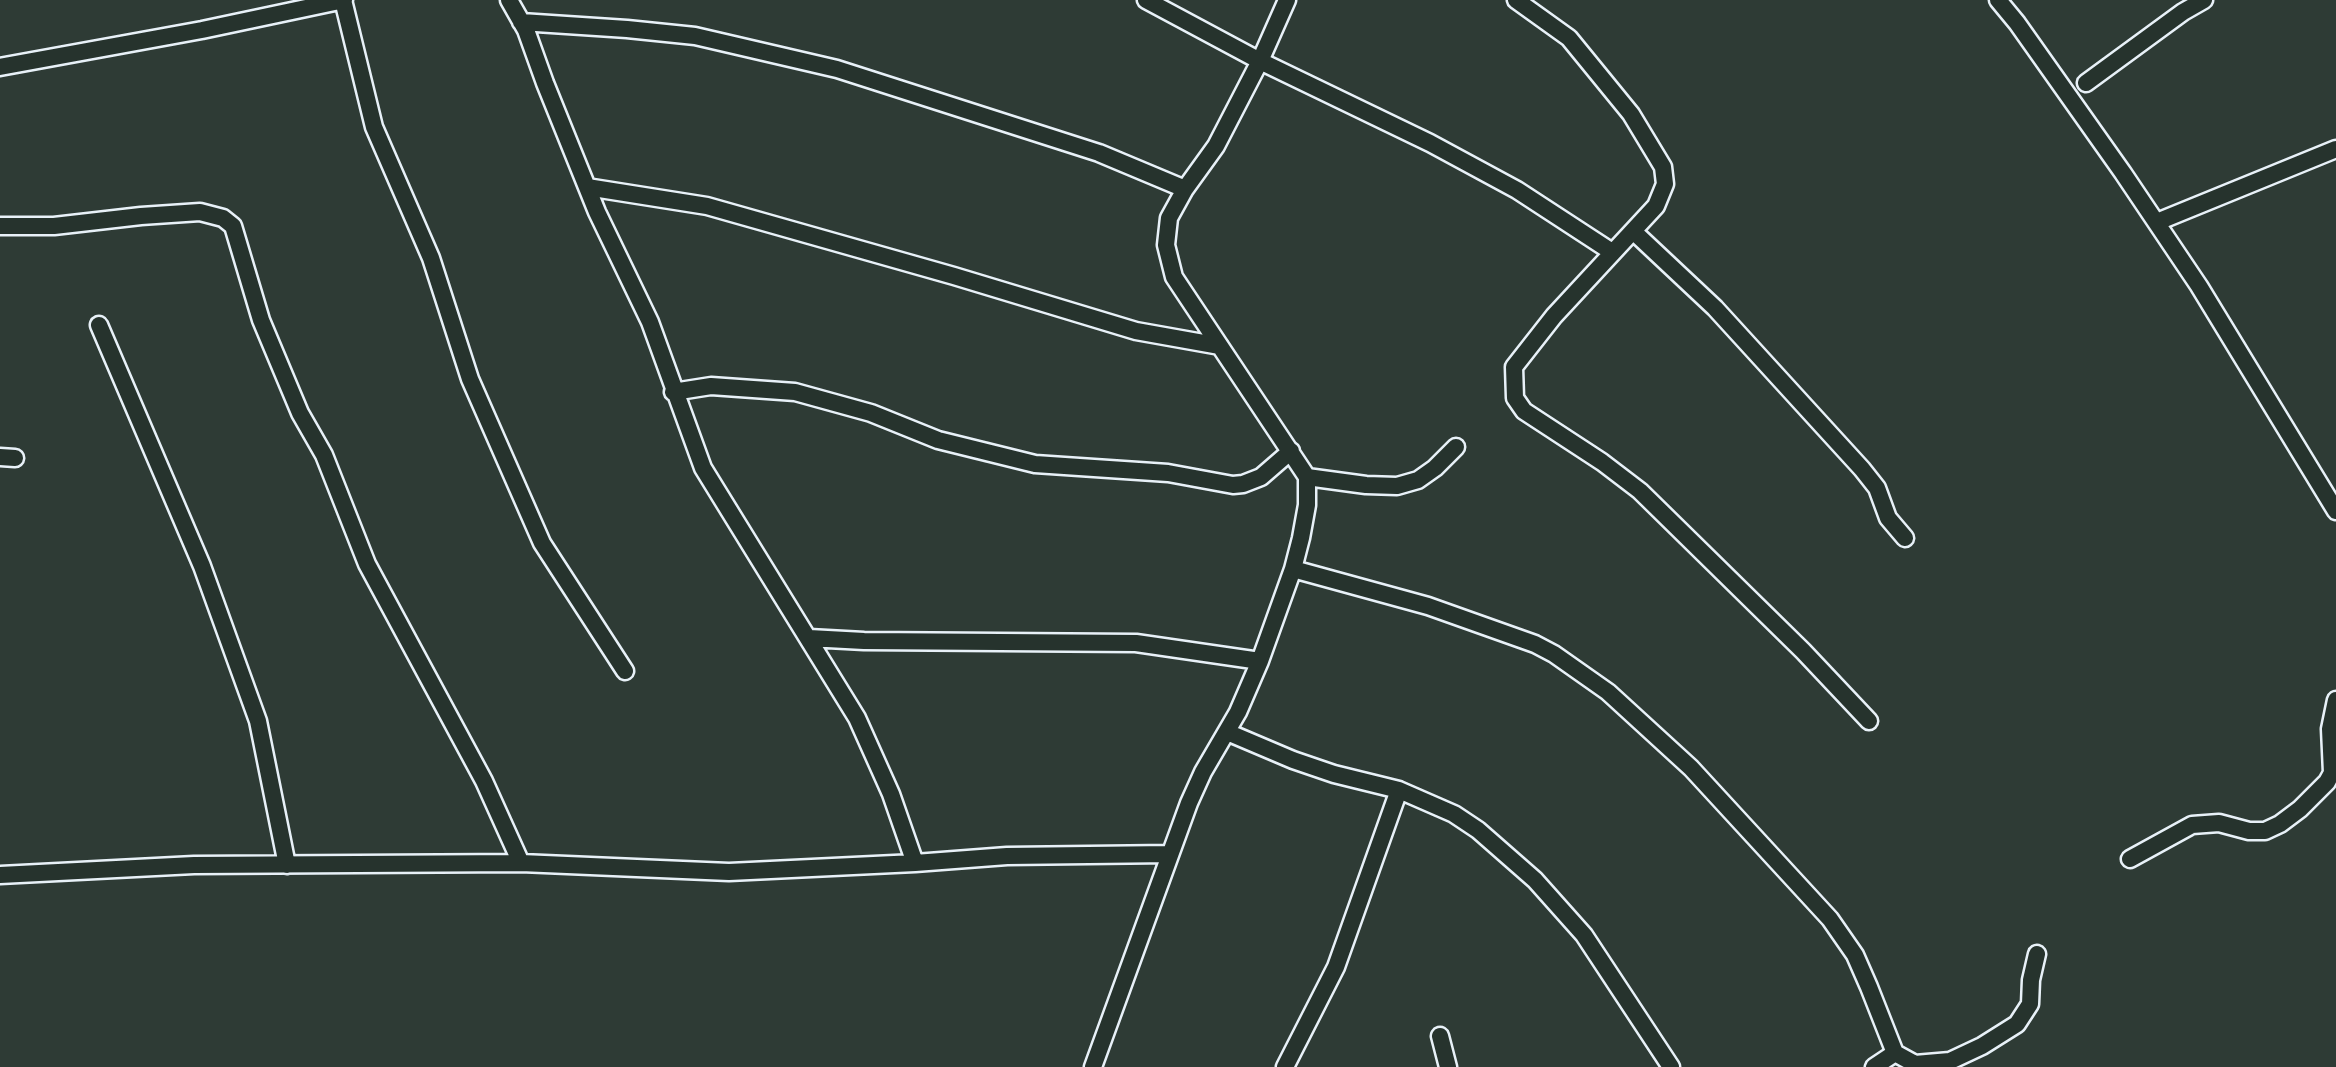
<!DOCTYPE html>
<style>
body{margin:0}
canvas{display:block;background:#2e3b35}
</style>
<canvas width="2336" height="1067"></canvas>
<script>
const c = document.querySelector('canvas').getContext('2d');
c.lineJoin = 'round';
const poly = rows => new Path2D(rows.map(r => 'M' + r).join(''));
function stroke(path, color, width, dash) { c.strokeStyle = color; c.lineWidth = width; c.lineCap = dash ? 'butt' : 'round'; c.setLineDash(dash || []); c.stroke(path); }
const street = poly([
 [343,0,374,127,431,258,470,379,542,543,625,671],
 [509,0,526,30,545,83,597,212,650,322,703,468,857,718,891,794,915,863],
 [1146,0,1260,61,1430,143,1517,190,1612,252],
 [1516,0,1569,38,1631,114,1663,167,1665,184,1656,206,1554,316,1514,367,1515,398,1524,411,1602,462,1640,491,1803,651,1869,721],
 [1998,0,2017,23,2123,173,2199,286,2336,511],
 [521,22,627,29,695,36,837,69,1099,153,1185,189],
 [0,67,202,30,344,0],
 [2086,83,2183,12,2204,0],
 [587,187,707,206,954,276,1136,331,1220,346],
 [2157,222,2336,149],
 [0,226,54,226,141,216,200,212,223,218,233,226,261,320,300,413,324,455,367,564,484,781,521,863],
 [1633,231,1715,308,1862,469,1877,488,1888,518,1905,538],
 [99,325,202,566,258,721,287,865],
 [673,392,711,386,795,392,871,413,938,440,1035,464,1168,473,1233,485,1243,484,1261,477,1291,451],
 [0,457,15,458],
 [1307,477,1366,485,1397,486,1418,480,1435,468,1456,447],
 [1293,569,1428,606,1535,644,1554,654,1608,692,1691,768,1830,919,1855,955,1869,987,1895,1053,1915,1064,1950,1061,1982,1046,2017,1024,2030,1004,2031,980,2037,954],
 [809,638,864,641,1136,643,1260,661],
 [1227,732,1293,760,1334,774,1399,790,1454,814,1478,830,1535,880,1584,935,1671,1067],
 [2130,859,2192,825,2219,823,2249,831,2265,831,2280,824,2300,809,2327,782,2332,773,2330,729,2336,700],
 [0,875,194,865,521,863,729,872,915,863,1007,856,1170,854],
 [1440,1036,1448,1067],
 [1093,1067,1189,803,1203,772,1238,712,1260,661,1293,569,1301,538,1307,505,1307,477,1174,277,1166,245,1169,218,1185,189,1216,146,1260,61,1287,0],
 [1285,1067,1336,967,1399,790],
 [1874,1067,1895,1053]
]);
stroke(street, '#e8f1f8', 21);
stroke(street, '#26332d', 16);
</script>
